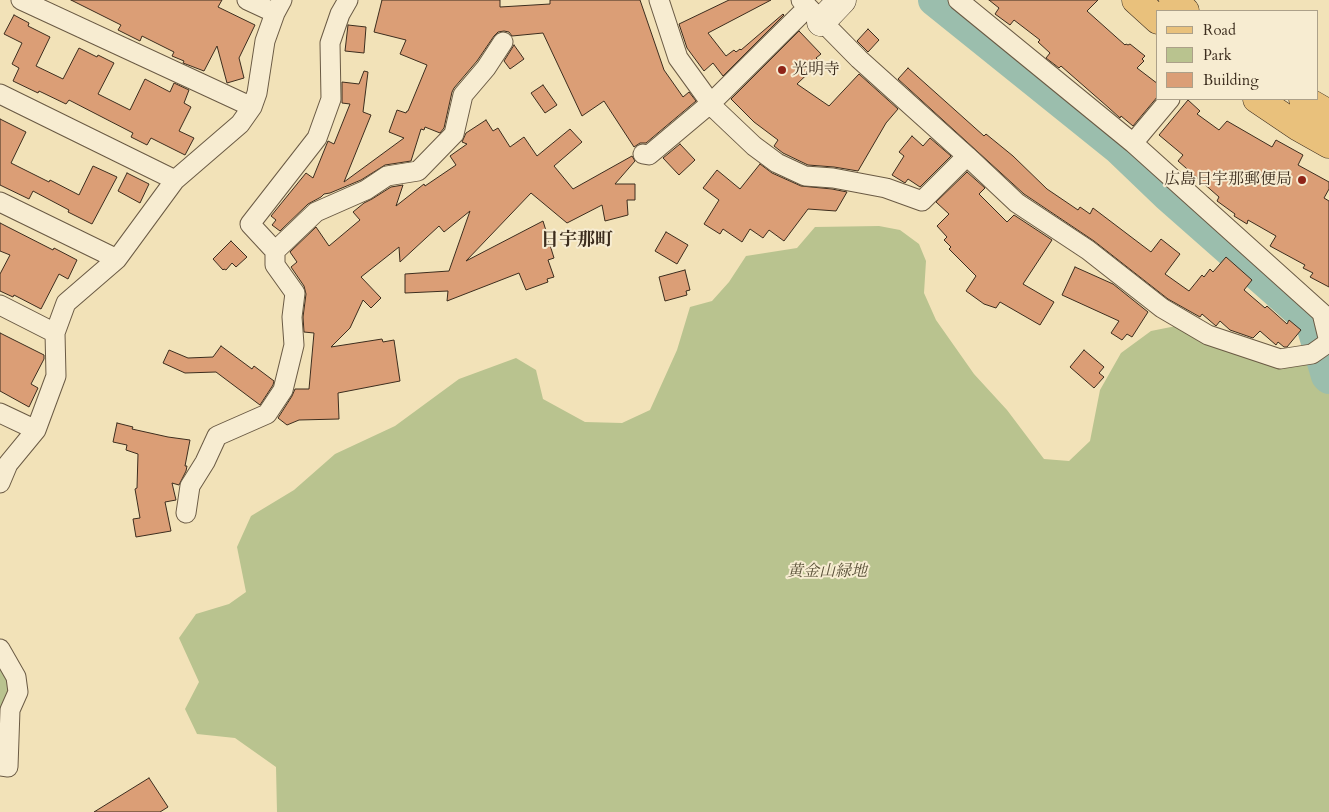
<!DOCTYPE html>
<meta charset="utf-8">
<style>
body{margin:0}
#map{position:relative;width:1329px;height:812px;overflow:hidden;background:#f2e2b8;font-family:Cardo,serif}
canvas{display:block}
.legend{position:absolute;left:1156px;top:10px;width:162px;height:90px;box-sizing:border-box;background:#f7ecd1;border:1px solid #aca089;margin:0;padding:6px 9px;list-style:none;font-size:15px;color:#3c2d1e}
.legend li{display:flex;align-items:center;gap:10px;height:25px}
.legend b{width:25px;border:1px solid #aca089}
</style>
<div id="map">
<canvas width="1329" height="812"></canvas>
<ul class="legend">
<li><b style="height:6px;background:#e9c17c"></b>Road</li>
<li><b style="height:14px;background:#b9c38f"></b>Park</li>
<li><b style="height:14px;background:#db9e76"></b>Building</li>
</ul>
</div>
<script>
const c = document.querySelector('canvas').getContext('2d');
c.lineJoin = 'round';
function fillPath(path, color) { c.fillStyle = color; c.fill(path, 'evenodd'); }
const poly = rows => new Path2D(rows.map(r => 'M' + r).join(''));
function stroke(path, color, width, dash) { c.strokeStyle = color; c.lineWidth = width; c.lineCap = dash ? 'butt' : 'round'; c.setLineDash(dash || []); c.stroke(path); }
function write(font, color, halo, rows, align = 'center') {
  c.font = font + ' Cardo,"Noto Serif JP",serif'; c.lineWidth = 4; c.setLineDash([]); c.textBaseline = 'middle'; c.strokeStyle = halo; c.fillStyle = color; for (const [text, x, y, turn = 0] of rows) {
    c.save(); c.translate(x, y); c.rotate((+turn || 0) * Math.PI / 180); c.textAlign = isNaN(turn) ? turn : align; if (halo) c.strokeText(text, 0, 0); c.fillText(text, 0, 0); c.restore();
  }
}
const green = poly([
 [879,226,900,230,919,244,926,261,924,293,936,320,974,374,1007,410,1044,459,1069,461,1090,441,1100,390,1121,353,1151,331,1176,326,1283,363,1317,362,1329,383,1329,812,277,812,276,767,235,738,197,734,185,709,199,682,179,638,196,614,229,604,246,592,237,547,251,516,294,490,335,454,395,426,459,379,516,358,536,370,543,399,585,422,622,423,650,410,677,350,690,307,712,301,729,282,746,256,797,248,815,227],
 [0,665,11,681,0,748]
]);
const river = poly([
 [934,0,1118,148,1167,195,1311,322,1327,376,1329,378]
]);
const building = poly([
 [71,0,222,0,218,7,255,25,239,58,244,78,227,83,217,46,204,71,183,63,184,61,172,56,174,52,142,36,140,41,118,30,121,25,71,0],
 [382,0,500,0,500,7,550,4,550,0,640,0,664,70,683,97,689,92,696,101,646,143,640,143,634,147,604,101,582,116,543,33,512,36,509,32,504,31,498,32,494,36,477,61,454,88,452,92,444,128,440,133,425,127,424,130,421,129,411,161,385,165,361,180,330,193,324,194,321,197,308,204,280,231,272,225,276,220,271,216,306,173,313,178,328,141,334,144,350,104,342,103,342,82,359,84,364,71,368,72,363,112,371,115,344,182,404,138,389,132,397,110,406,113,407,111,408,111,427,65,400,54,406,40,374,32,382,0],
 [729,0,771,0,708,33,726,56,734,50,736,52,740,49,741,50,783,14,784,15,723,76,713,63,704,71,687,48,679,24,729,0],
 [989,0,1098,0,1087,11,1125,45,1126,44,1128,45,1130,44,1145,56,1142,59,1144,61,1137,68,1158,84,1158,96,1133,126,1121,116,1120,118,1109,108,1061,66,1059,68,1046,58,1050,53,1038,42,1040,40,1014,20,1010,25,995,14,999,8,989,0],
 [14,15,29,23,28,26,50,37,36,66,63,79,79,48,97,57,98,55,114,63,98,94,130,110,145,79,170,92,174,83,189,90,184,103,191,107,179,131,194,138,185,155,151,138,147,145,131,137,133,133,69,100,66,104,39,91,38,93,13,81,19,68,12,64,22,43,4,34,14,15],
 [348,25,366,27,364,53,345,51,348,25],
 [868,29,879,40,868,52,857,41,868,29],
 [799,31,821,54,816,58,820,62,797,84,829,106,859,74,898,109,886,123,858,171,834,167,808,165,783,153,774,146,778,140,754,122,731,99,799,31],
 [514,45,524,59,510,69,504,61,514,45],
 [908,68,984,136,986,134,1013,156,1047,189,1078,210,1080,207,1090,214,1093,208,1151,252,1161,239,1180,254,1165,274,1189,291,1202,275,1204,277,1210,269,1213,272,1226,257,1252,280,1244,290,1265,308,1267,306,1287,324,1289,320,1301,330,1287,347,1284,347,1278,342,1276,345,1260,331,1253,338,1230,330,1220,321,1216,326,1202,314,1200,317,1168,299,1094,241,1024,194,898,79,908,68],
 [543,85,557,105,545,113,531,93,543,85],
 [1188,100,1200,111,1197,114,1219,130,1227,121,1272,147,1276,140,1303,155,1298,165,1329,182,1329,189,1324,198,1329,201,1329,287,1310,277,1313,273,1303,268,1305,265,1270,246,1276,236,1248,220,1247,224,1234,216,1235,214,1217,201,1219,197,1178,161,1183,155,1159,135,1188,100],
 [0,119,26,132,11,163,49,182,50,180,79,195,93,166,117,177,92,224,68,212,69,210,33,191,29,199,0,185,0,119],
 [486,120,493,131,498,128,510,147,524,137,537,156,570,129,582,142,554,166,573,189,632,156,635,161,615,184,635,184,635,200,627,200,628,215,605,221,602,205,567,223,531,193,466,261,543,221,547,234,545,235,550,245,554,258,548,260,554,277,547,279,548,282,526,290,519,273,447,301,448,291,405,293,405,274,449,271,470,211,444,232,439,226,400,262,399,247,361,277,381,298,371,308,363,300,350,328,331,347,382,339,383,342,394,340,400,381,338,393,339,419,299,420,287,425,278,418,292,396,295,389,309,389,314,333,304,332,303,317,306,294,304,286,291,267,297,262,290,252,316,227,329,246,360,220,353,212,364,203,372,199,391,187,403,185,396,206,424,184,425,186,456,165,450,156,467,144,462,142,466,133,486,120],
 [912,136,923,146,930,138,951,156,920,187,908,179,905,183,892,175,904,156,899,152,912,136],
 [680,144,695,160,679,175,663,158,680,144],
 [760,164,772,173,801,186,832,189,847,192,836,211,808,209,784,241,769,230,763,238,750,229,742,242,723,229,720,234,704,224,719,200,703,188,717,170,740,189,760,164],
 [967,172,985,188,979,194,1007,222,1014,215,1052,240,1023,284,1054,302,1040,325,1000,302,996,308,984,304,966,291,976,276,949,249,951,247,944,240,947,237,937,226,949,214,936,202,967,172],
 [127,173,149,184,140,203,118,191,127,173],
 [0,223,53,250,54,248,77,260,68,279,59,274,41,309,14,295,13,297,0,291,0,274,10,255,0,251,0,223],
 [666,232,688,245,677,264,655,251,666,232],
 [231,241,247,257,236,267,232,263,226,270,224,269,223,270,213,259,231,241],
 [1075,267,1113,284,1148,312,1132,337,1127,334,1122,340,1111,333,1119,321,1062,295,1075,267],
 [685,270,690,290,686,291,687,295,665,301,659,277,685,270],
 [0,333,44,355,44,359,31,384,38,388,29,407,0,391,0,333],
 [221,346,252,369,254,366,274,381,273,385,260,405,216,372,185,373,163,363,169,350,188,358,213,357,221,346],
 [1084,350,1104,367,1099,373,1104,377,1094,388,1070,367,1084,350],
 [117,423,133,427,132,429,168,437,190,440,185,466,187,466,186,471,179,485,172,483,176,500,165,502,171,531,136,537,133,519,140,518,135,489,137,488,138,454,126,450,127,445,113,442,117,423],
 [149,778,168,807,160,812,94,812,149,778]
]);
const street = poly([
 [21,0,252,107],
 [247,0,275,13],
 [659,0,678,58,715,109,754,146,777,163,805,176,833,178,886,188,922,201,967,156],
 [801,0,859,59,967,156,1017,203,1088,250,1162,308,1208,335,1280,359,1312,354,1329,342],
 [958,0,1133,143,1322,313,1329,342],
 [0,94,175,180],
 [1133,143,1170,99],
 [643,154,649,155,711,103,808,7],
 [0,202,117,259],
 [275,251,250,224,317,138,331,99,330,43,340,14,348,0],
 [0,305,55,333],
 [0,413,36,430],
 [0,483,8,464,36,430,56,376,55,333,66,303,117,259,175,180,240,124,252,107,257,93,265,41,275,13,282,0],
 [186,513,190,486,205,462,217,436,267,414,283,390,294,345,292,317,295,293,275,265,275,251,316,212,366,190,387,176,418,171,454,134,463,95,486,68,503,42],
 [0,649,16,677,18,692,10,710,8,767,0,766]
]);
const secondary = poly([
 [821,22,842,0]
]);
const primary = poly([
 [1136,0,1158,20],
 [1173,0,1185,11],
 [1257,99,1297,126,1329,144],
 [1303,99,1329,114]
]);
const markers = [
 [782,70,5,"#8f2418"],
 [1302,180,5,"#8f2418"]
];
const poiNames = [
 ["光明寺",792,70],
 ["広島日宇那郵便局",1292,180,"right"]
];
const parkNames = [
 ["黄金山緑地",827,572]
];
const neighbourhoodNames = [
 ["日宇那町",577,241]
];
fillPath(green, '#b9c38f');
stroke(river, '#9bbead', 32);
fillPath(building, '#db9e76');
stroke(building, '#3c2d1e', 1);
stroke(street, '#6a5a44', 21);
stroke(secondary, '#3c2d1e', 29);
stroke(primary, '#3c2d1e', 29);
stroke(street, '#f7ecd1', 19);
stroke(secondary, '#f7ecd1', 28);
stroke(primary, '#e9c17c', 28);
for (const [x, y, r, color] of markers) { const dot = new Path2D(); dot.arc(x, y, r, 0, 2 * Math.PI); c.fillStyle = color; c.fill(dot); stroke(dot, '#f7ecd1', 2); }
write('16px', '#3c2d1e', '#f7ecd1', poiNames, 'left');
write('italic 16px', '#5b523a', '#f7ecd1', parkNames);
write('bold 18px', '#3c2d1e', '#f7ecd1', neighbourhoodNames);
</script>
